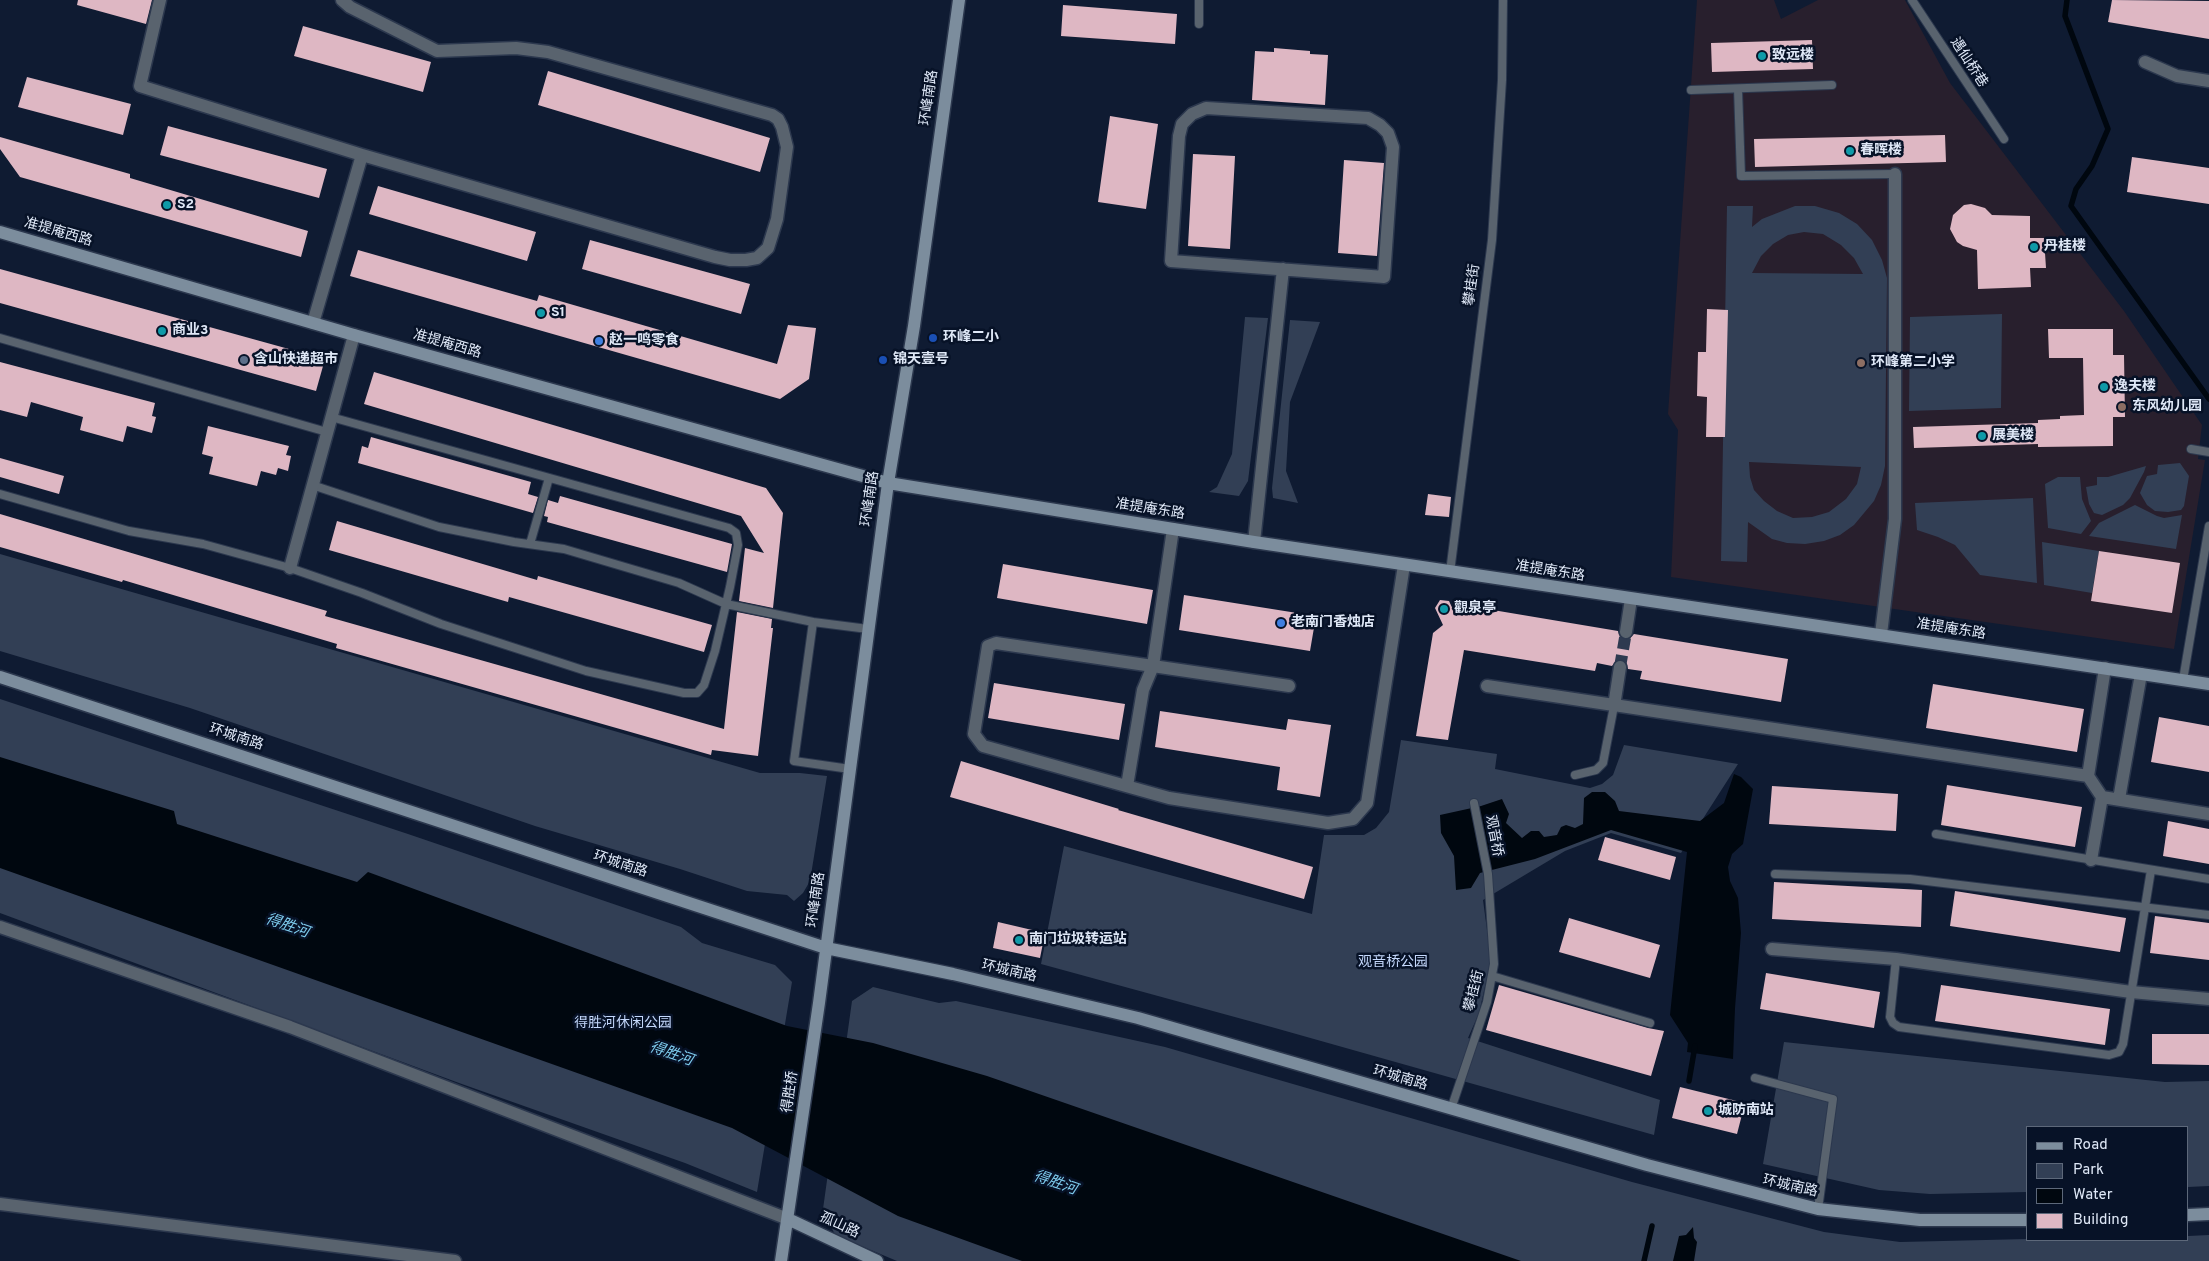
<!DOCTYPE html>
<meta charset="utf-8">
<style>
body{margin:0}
#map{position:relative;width:2209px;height:1261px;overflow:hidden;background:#0f1b32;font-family:Overpass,sans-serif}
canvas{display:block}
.legend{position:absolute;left:2026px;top:1126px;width:162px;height:115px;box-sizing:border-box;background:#071227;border:1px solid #5d687a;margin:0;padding:6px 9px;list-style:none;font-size:15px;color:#dfe8f7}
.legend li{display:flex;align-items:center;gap:10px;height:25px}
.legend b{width:25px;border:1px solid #5d687a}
</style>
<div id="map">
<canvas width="2209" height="1261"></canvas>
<ul class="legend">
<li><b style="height:6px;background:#7c8d9d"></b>Road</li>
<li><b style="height:14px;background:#323f55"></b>Park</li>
<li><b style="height:14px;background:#00070f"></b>Water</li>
<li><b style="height:14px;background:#deb7c3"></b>Building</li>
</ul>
</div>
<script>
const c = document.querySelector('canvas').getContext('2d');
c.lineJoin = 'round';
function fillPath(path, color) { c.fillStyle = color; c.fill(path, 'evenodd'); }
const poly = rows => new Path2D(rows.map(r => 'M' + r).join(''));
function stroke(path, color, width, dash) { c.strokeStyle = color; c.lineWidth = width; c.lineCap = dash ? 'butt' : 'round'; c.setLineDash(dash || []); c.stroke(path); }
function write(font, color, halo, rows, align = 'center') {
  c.font = font + ' Overpass,"Noto Sans SC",sans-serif'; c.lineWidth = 5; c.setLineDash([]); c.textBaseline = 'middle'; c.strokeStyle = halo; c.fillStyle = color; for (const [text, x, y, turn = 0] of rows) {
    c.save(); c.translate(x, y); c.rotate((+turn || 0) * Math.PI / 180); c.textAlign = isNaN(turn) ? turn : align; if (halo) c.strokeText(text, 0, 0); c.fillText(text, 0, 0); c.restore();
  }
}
const education = poly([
 [1697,0,1774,0,1781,19,1818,0,1905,0,1950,83,2124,311,2202,425,2198,459,2205,460,2174,649,1671,577,1678,430,1668,414]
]);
const green = poly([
 [1727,206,1753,206,1752,227,1762,219,1795,206,1815,206,1839,213,1857,224,1872,240,1882,260,1887,278,1885,466,1881,485,1874,501,1854,525,1840,535,1824,541,1805,544,1787,543,1772,539,1748,522,1747,562,1721,561],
 [1804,232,1823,234,1841,245,1854,258,1863,274,1752,273,1761,256,1773,244,1788,235],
 [1749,462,1861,467,1857,484,1846,499,1829,512,1812,517,1793,518,1777,511,1764,501,1754,490,1750,477],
 [2002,314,2001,408,1909,411,1910,317],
 [1245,317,1268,318,1248,481,1239,496,1209,492,1217,487,1232,454],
 [1290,320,1320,322,1290,402,1286,471,1298,503,1273,498,1272,488],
 [2180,463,2189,476,2184,506,2181,510,2168,512,2155,511,2147,505,2140,493,2147,476,2157,474,2158,465],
 [2146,466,2144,472,2130,498,2123,505,2102,515,2094,513,2089,504,2086,487,2097,485,2097,477,2108,477],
 [2058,477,2080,477,2082,499,2091,521,2081,534,2048,528,2045,484],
 [2033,498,2037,583,1980,575,1955,545,1938,537,1917,530,1915,503],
 [2135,505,2157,516,2164,518,2182,515,2176,549,2089,536,2099,523],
 [2042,542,2099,551,2092,593,2044,585],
 [0,554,760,773,800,773,827,776,810,881,803,893,794,901,787,895,747,891,680,869,535,826,190,708,0,651],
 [0,699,408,834,681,927,702,943,775,965,792,982,757,1192,685,1163,459,1083,0,913],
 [1401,740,1497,754,1495,769,1590,788,1602,784,1613,775,1624,745,1738,764,1681,853,1611,833,1565,851,1483,900,1491,960,1479,1013,1468,1038,1660,1100,1654,1135,1275,1028,1041,964,1064,846,1312,914,1324,835,1364,835,1376,828,1389,812],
 [873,987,939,1003,956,1001,1165,1047,1632,1182,1824,1232,1900,1242,2028,1239,2188,1240,2188,1236,2209,1235,2209,1261,897,1261,835,1235,823,1209,852,1001],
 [1784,1042,2165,1082,2209,1081,2209,1186,2188,1187,2188,1127,2028,1127,2028,1192,1930,1194,1879,1190,1763,1164]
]);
const water = poly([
 [0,757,174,811,177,824,357,882,368,872,787,1026,873,1043,987,1076,1521,1261,1022,1261,898,1216,732,1128,0,868],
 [1734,774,1741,777,1753,789,1743,844,1732,854,1728,867,1730,881,1738,898,1741,933,1735,1008,1733,1059,1687,1052,1688,1043,1670,1015,1687,852,1611,830,1535,859,1480,873,1471,888,1456,890,1454,856,1441,833,1440,815,1481,806,1502,799,1509,814,1506,823,1522,838,1531,831,1539,831,1544,837,1557,835,1561,827,1566,825,1575,828,1583,824,1584,798,1592,792,1605,792,1615,801,1619,811,1700,821,1724,803],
 [1693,1227,1694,1238,1697,1242,1694,1261,1673,1261,1679,1236,1686,1235]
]);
const stream = poly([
 [2067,0,2065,16,2108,129,2092,166,2076,189,2071,206,2209,399],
 [1689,1081,1695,1046],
 [1644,1261,1652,1226]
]);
const building = poly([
 [78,0,152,0,146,24,77,5],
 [2112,0,2209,1,2209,39,2108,22],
 [1063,5,1177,14,1175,44,1061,36],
 [303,26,431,62,423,92,294,56],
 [1812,40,1813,69,1712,72,1711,43],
 [1274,48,1310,51,1310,54,1328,55,1325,105,1252,100,1255,51,1274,52],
 [548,71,770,138,760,172,538,105],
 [27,77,131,104,123,135,18,107],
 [1110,116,1158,124,1146,209,1098,202],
 [168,126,327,169,319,198,160,155],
 [1945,135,1946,162,1755,167,1754,139],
 [0,137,130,174,130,178,308,231,301,257,20,177,0,149],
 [1193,154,1235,156,1230,249,1188,246],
 [2132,157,2209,168,2209,204,2127,192],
 [1344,160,1384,163,1377,256,1338,253],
 [378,186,536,232,527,261,369,214],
 [1971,204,1985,208,1992,215,2030,216,2030,238,2044,238,2046,268,2030,268,2031,287,1978,289,1977,250,1963,246,1957,242,1950,229,1953,215,1964,205],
 [590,240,750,284,741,314,582,269],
 [358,250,537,301,539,295,777,364,788,325,816,328,809,379,780,399,350,276],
 [0,269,325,359,316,391,0,303],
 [1707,309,1728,310,1725,437,1706,437,1707,397,1697,396,1698,352,1706,352],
 [2048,329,2113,329,2113,355,2124,355,2125,417,2113,417,2113,446,2038,447,2038,444,1914,448,1913,427,2038,423,2038,420,2060,419,2060,416,2084,415,2083,358,2049,358],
 [0,362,155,403,152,416,156,417,152,433,127,426,123,442,80,430,83,417,31,402,27,417,0,410],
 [374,372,766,488,783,513,773,608,739,601,745,548,764,553,741,516,364,404],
 [208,426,289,446,286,455,291,456,288,471,278,468,276,475,261,471,257,486,209,474,213,457,202,454],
 [371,437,531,482,528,494,538,497,533,513,358,463,362,446,368,448],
 [0,458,64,476,59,494,0,477],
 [1428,494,1451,497,1449,517,1425,515],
 [560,496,732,544,727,572,547,522,548,517,544,516,548,500,558,503],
 [0,514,327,611,325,616,724,729,737,612,772,619,771,628,773,628,758,756,712,750,711,755,336,648,337,644,123,580,122,582,0,547],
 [337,521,537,580,538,576,712,625,704,652,509,597,508,602,329,550],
 [2099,551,2180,563,2172,613,2091,601],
 [1003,564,1153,590,1147,624,997,598],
 [1184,595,1316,616,1310,651,1179,630],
 [1440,600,1449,601,1456,616,1469,606,1618,631,1619,635,1624,640,1629,639,1634,634,1788,659,1781,702,1640,679,1642,671,1628,669,1627,664,1622,659,1617,660,1612,666,1597,663,1595,671,1464,650,1448,740,1416,736,1433,633,1443,625,1435,608],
 [994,683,1125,704,1119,740,988,718],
 [1933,684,2084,709,2077,752,1926,728],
 [1160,711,1286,730,1288,719,1331,725,1320,797,1277,790,1280,767,1155,747],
 [2159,717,2209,726,2209,772,2151,762],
 [961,761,1119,809,1118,810,1313,867,1304,899,950,797],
 [1947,785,2082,807,2075,847,1941,825],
 [1772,786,1898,794,1896,831,1769,824],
 [2168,821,2209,829,2209,864,2163,856],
 [1605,837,1676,857,1670,880,1598,860],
 [1774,882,1922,890,1921,927,1772,919],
 [1955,891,2126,918,2120,952,1950,926],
 [2155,916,2209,923,2209,960,2150,953],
 [1569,918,1660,945,1650,978,1559,952],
 [998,922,1045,933,1040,958,993,948],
 [1766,973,1880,992,1874,1028,1760,1009],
 [1499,985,1648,1028,1664,1031,1651,1076,1486,1030],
 [1941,985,2110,1009,2105,1045,1935,1021],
 [2152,1034,2209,1034,2209,1065,2152,1064],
 [1680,1087,1745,1103,1737,1134,1672,1118]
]);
const streetTunnel = poly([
 [1620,667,1626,632]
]);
const lane = poly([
 [1912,0,2004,139],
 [1199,24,1199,0],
 [1738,89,1741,176,1895,174],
 [1691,90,1832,85],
 [0,338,327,432],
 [2191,449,2209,452],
 [312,485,439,527,514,542,564,549,679,583,726,604,813,622],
 [0,494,129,531,203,544,290,568,362,593,441,624,586,671,684,693,697,693,704,685,715,651,730,587,738,545,736,533,729,528,331,417],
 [530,544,549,478],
 [1450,572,1492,240,1502,80,1503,0],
 [2183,680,2209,526],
 [850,769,794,761,813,622,868,629],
 [1575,775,1596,770,1603,763,1614,706],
 [1936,834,2209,879],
 [1775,874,1910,879,2209,915],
 [1896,959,1890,1017,1893,1023,1899,1027,2109,1055,2119,1052,2123,1044,2151,870],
 [1492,976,1650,1023],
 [1755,1078,1833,1099,1818,1209],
 [1451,1109,1487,1002,1494,964,1488,874,1474,803]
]);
const street = poly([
 [160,0,140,86,362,155,715,257,730,260,746,260,757,258,768,248,777,219,787,147,782,127,778,119,772,115,548,52,516,48,437,51,350,7,342,0],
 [2145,62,2177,76,2209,81],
 [1206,108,1368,118,1380,125,1388,133,1393,147,1384,277,1171,261,1179,136,1182,124,1192,114,1206,108],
 [313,323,362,155],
 [1254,542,1283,269],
 [290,568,354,335],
 [1626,632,1631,599],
 [1881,634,1895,519,1895,174],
 [1289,686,996,643,988,646,974,734,983,746,1169,798,1328,823,1353,819,1367,803,1404,565],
 [1487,686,2088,776,2102,797,2209,814],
 [1614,706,1620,667],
 [2088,776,2105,668],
 [1127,786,1143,690,1153,666,1173,529],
 [2119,799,2141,674],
 [2091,860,2102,797],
 [0,927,290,1027,788,1219],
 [1772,949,1896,959,2131,992,2209,999],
 [0,1204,455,1261]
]);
const secondary = poly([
 [0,232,354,335,888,483,1254,542,2209,684],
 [0,677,826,948,953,974,1138,1018,1647,1165,1818,1209,1920,1220,2028,1220],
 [2188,1215,2209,1214],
 [788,1219,877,1261],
 [781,1261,819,1003,888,483,914,326,959,0]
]);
const markers = [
 [1762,56,5,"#0f9aa8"],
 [1850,151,5,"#0f9aa8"],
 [167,205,5,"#0f9aa8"],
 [2034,247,5,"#0f9aa8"],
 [541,313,5,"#0f9aa8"],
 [162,331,5,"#0f9aa8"],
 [933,338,5,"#1a4fb4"],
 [599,341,5,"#3f7fe0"],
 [244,360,5,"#5c6f8a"],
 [883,360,5,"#1a4fb4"],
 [1861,363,5,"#8d6e63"],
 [2104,387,5,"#0f9aa8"],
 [2122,407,5,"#8d6e63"],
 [1982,436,5,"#0f9aa8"],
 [1444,609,5,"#0f9aa8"],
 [1281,623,5,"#3f7fe0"],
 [1019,940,5,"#0f9aa8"],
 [1708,1111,5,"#0f9aa8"]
];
const poiNames = [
 ["致远楼",1772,56],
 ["春晖楼",1860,151],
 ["S2",177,205],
 ["丹桂楼",2044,247],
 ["S1",551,313],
 ["商业3",172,331],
 ["环峰二小",943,338],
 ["赵一鸣零食",609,341],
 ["含山快递超市",254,360],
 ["锦天壹号",893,360],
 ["环峰第二小学",1871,363],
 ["逸夫楼",2114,387],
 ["东风幼儿园",2132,407],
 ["展美楼",1992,436],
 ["觀泉亭",1454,609],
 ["老南门香烛店",1291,623],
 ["南门垃圾转运站",1029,940],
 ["城防南站",1718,1111]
];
const streetNames = [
 ["遇仙桥巷",1968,63,57],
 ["环峰南路",930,98,-82],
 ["准提庵西路",58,233,16],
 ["攀桂街",1473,285,-82],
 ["准提庵西路",447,345,16],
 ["环峰南路",871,499,-82],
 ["准提庵东路",1150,510,9],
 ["准提庵东路",1550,572,9],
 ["准提庵东路",1951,630,9],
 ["环城南路",236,738,18],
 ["观音桥",1493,836,79],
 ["环城南路",620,865,18],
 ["环峰南路",817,900,-82],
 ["环城南路",1009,972,13],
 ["攀桂街",1475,991,-76],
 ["环城南路",1400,1079,16],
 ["得胜桥",791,1092,-82],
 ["环城南路",1790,1187,13],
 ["孤山路",839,1226,25]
];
const parkNames = [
 ["观音桥公园",1393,963],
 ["得胜河休闲公园",623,1024]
];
const waterNames = [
 ["得胜河",287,927,19],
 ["得胜河",671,1055,19],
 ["得胜河",1055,1184,19]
];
fillPath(education, '#281f2d');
fillPath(green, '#323f55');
fillPath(water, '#00070f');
stroke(stream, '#00070f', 5.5);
fillPath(building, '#deb7c3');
stroke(streetTunnel, '#2e3a50', 12, [12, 6]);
stroke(lane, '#2c384e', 10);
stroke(street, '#2c384e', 15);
stroke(secondary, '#2c384e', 15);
stroke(lane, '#59636e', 8);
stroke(street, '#59636e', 12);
stroke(secondary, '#7c8d9d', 12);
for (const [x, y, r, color] of markers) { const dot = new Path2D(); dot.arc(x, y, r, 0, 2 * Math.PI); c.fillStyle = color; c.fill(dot); stroke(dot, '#071227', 2); }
write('bold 14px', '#dfe8f7', '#071227', poiNames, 'left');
write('14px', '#dfe8f7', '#071227', streetNames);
write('14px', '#c4d8fc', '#071227', parkNames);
write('italic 15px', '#7ecbed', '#071227', waterNames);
</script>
